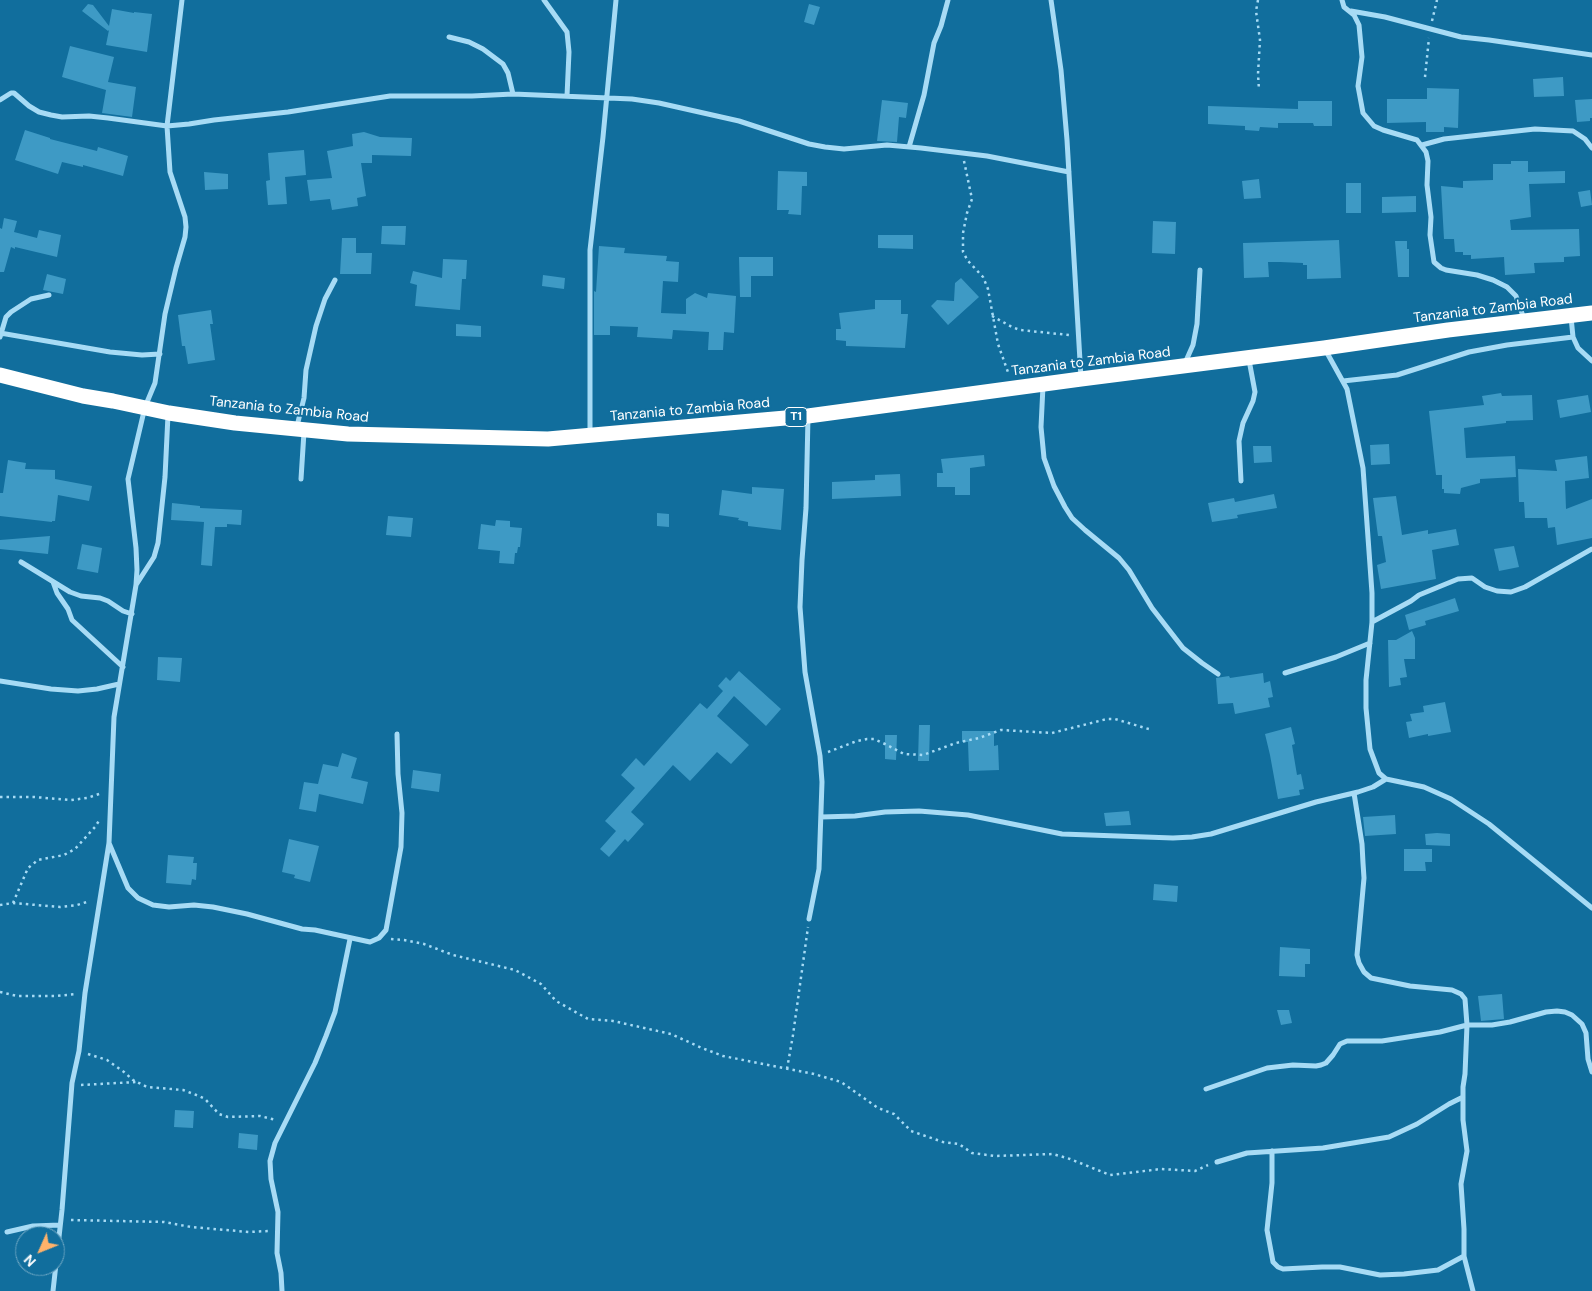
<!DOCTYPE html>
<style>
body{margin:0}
#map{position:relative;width:1592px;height:1291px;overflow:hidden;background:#116e9d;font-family:"DM Sans",sans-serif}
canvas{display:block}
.north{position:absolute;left:15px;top:1226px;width:50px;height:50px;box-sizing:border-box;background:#116e9d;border:1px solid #70a8c4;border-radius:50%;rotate:226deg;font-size:14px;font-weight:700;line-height:20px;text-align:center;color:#fff}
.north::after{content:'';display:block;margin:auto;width:18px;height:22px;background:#ffb26a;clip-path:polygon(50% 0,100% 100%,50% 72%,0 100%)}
</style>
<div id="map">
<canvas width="1592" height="1291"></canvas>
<div class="north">N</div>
</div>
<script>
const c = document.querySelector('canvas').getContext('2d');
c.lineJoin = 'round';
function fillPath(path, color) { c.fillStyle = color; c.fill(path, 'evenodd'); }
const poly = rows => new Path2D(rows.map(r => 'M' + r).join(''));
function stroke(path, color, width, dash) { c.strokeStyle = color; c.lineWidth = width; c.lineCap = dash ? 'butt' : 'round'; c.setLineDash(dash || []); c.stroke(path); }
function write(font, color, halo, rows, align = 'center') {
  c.font = font + ' "DM Sans",sans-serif'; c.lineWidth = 4; c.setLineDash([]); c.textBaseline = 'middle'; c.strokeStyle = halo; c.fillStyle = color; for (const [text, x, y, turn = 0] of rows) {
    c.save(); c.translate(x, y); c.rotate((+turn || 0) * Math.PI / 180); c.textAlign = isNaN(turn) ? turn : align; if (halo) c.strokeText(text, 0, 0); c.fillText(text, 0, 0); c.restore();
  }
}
const building = poly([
 [88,4,93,5,109,26,112,9,134,13,134,12,152,14,147,52,106,45,109,30,108,31,82,11],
 [809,4,820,7,814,25,804,22],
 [70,46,114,57,108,82,136,87,132,117,102,113,106,90,62,77],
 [1563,77,1564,96,1534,97,1533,79],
 [1427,88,1459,89,1458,128,1444,127,1444,132,1426,132,1426,122,1387,123,1387,99,1427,99],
 [1592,99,1592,118,1590,118,1590,121,1577,122,1575,100],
 [882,100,908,103,906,118,899,117,897,142,877,141],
 [1298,101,1332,101,1332,126,1314,126,1313,123,1278,123,1278,128,1260,127,1259,131,1245,130,1245,126,1208,124,1208,106,1298,109],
 [25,130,50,138,50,139,97,151,98,147,128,156,123,176,83,165,83,167,62,162,58,174,15,160],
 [364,132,380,137,412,138,411,156,372,155,372,163,361,163,366,196,357,198,358,206,332,210,330,199,310,201,307,180,332,178,327,151,353,146,352,134],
 [304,150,306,175,285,177,287,204,268,205,266,181,270,180,268,153],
 [1511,161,1528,161,1528,172,1565,171,1565,183,1529,184,1531,217,1510,220,1511,230,1579,229,1580,256,1564,257,1564,262,1534,263,1535,273,1505,275,1504,257,1471,259,1471,255,1463,255,1463,252,1455,252,1454,239,1444,239,1441,186,1463,188,1463,181,1493,180,1493,164,1511,164],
 [778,171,807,172,807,186,802,186,801,215,788,214,789,210,777,210],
 [204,172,228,174,228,189,205,190],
 [1259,179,1261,198,1244,199,1242,181],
 [1346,183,1361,183,1361,213,1346,213],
 [1590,190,1592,205,1581,207,1578,192],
 [1416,196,1416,212,1382,213,1382,197],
 [4,218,17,221,14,232,37,238,39,230,61,235,57,257,15,247,15,249,11,247,4,272,0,272,0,228,2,229],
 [1153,221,1176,222,1175,254,1152,253],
 [382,226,406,226,405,245,381,244],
 [878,235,913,235,913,249,878,248],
 [342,238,356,238,356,253,372,253,371,274,340,274],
 [1339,240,1341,278,1307,279,1307,265,1303,265,1303,263,1280,262,1268,262,1269,277,1244,278,1243,243],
 [1395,241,1407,241,1407,249,1409,249,1409,277,1398,277],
 [599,246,625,248,624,253,667,256,666,261,679,262,678,282,663,281,661,313,686,314,686,299,695,293,707,298,708,293,736,296,734,333,724,332,723,350,708,350,709,332,673,330,672,339,637,337,638,327,610,326,610,335,594,335,594,291,596,292],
 [739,257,773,257,773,276,751,276,751,297,740,297],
 [443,259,467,260,466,279,462,279,460,310,415,306,417,285,410,283,413,271,442,278],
 [47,274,66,279,63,294,43,290],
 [543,275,565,278,564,289,542,286],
 [961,278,979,297,948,325,931,306,937,300,954,301,955,283],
 [875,300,901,300,901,314,908,314,905,348,846,346,846,341,836,340,836,329,841,329,839,313,875,309],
 [211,310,213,324,210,324,215,360,188,364,185,346,182,346,178,315],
 [456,324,481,326,481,337,456,336],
 [1501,393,1502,396,1532,395,1533,420,1506,421,1506,423,1464,428,1466,458,1515,456,1516,477,1480,479,1480,483,1461,488,1460,494,1444,493,1444,489,1442,489,1442,475,1436,475,1429,411,1484,405,1482,396],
 [1588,395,1591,412,1560,418,1557,400],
 [1389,444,1390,464,1371,465,1370,445],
 [1253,446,1271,446,1272,462,1254,463],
 [984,455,985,466,970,468,970,495,955,495,955,487,937,487,937,473,943,473,941,459],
 [1587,456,1589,478,1565,481,1566,509,1592,499,1592,538,1557,545,1555,527,1548,528,1547,518,1525,518,1524,502,1519,502,1518,469,1557,471,1555,460],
 [8,460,26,463,25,469,55,470,55,479,92,486,89,501,58,495,55,521,52,521,52,522,0,516,0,493,3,493],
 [900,474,901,496,832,499,832,482,875,480,875,475],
 [752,487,784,489,781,530,748,526,748,522,738,520,739,518,719,515,722,490,752,494],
 [1274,494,1277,508,1237,515,1238,518,1212,522,1208,503,1234,498,1235,502],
 [1396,496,1402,535,1428,530,1428,534,1456,529,1459,545,1432,550,1436,579,1381,589,1377,565,1386,562,1382,536,1378,536,1373,498],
 [172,503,200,506,200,508,242,510,241,525,227,524,227,527,215,527,212,566,201,565,204,522,171,520],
 [657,513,669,514,669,527,657,526],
 [388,516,413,518,411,537,386,535],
 [496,520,510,521,510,527,522,528,520,547,518,547,517,553,515,553,514,564,499,563,500,551,478,549,481,524,495,526],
 [50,536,48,554,0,549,0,540],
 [82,544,102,548,98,573,77,569],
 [1514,546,1519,567,1499,571,1494,549],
 [1455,598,1459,611,1425,621,1426,625,1409,630,1405,615],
 [1412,631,1415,638,1415,659,1404,659,1407,677,1400,678,1401,685,1389,687,1388,640,1396,640],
 [158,657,182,658,180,682,157,680],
 [739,671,781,709,766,726,734,696,717,716,749,745,731,764,717,752,690,781,673,765,631,812,644,824,628,842,625,839,609,857,600,849,616,831,605,821,635,788,621,775,636,758,644,766,700,703,707,709,723,691,718,686,726,677,730,681],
 [1263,673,1264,683,1270,681,1273,697,1268,698,1270,707,1235,714,1233,703,1218,704,1216,678,1229,676,1230,678],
 [1445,702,1451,732,1428,736,1428,734,1409,738,1406,722,1412,721,1410,714,1424,712,1423,706],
 [919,725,930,725,929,761,918,761],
 [1291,727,1295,744,1292,745,1297,775,1301,774,1304,789,1299,790,1300,795,1278,799,1270,755,1265,734],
 [962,731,994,731,994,746,998,745,999,770,969,771,968,742,962,742],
 [885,735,897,735,896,760,885,759],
 [342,753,357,758,351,778,368,782,363,804,319,794,316,812,299,809,304,782,318,784,323,764,338,767],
 [413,770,441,774,439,792,411,788],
 [1129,811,1131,825,1106,826,1104,813],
 [1395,815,1396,834,1365,836,1363,817],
 [1437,833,1450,834,1450,846,1426,845,1425,834],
 [289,839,319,846,310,882,294,878,295,875,282,872],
 [1404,849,1432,849,1432,862,1425,862,1426,871,1404,871],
 [168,855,194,857,193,863,197,863,196,880,192,879,191,885,166,883],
 [1154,884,1178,886,1177,902,1153,900],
 [1280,947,1310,949,1310,964,1305,964,1305,977,1279,976],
 [1502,994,1504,1019,1481,1021,1478,996],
 [1277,1010,1289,1010,1292,1023,1281,1025],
 [175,1110,194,1111,193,1128,174,1127],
 [239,1133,258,1135,257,1150,238,1148]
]);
const path = poly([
 [1258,0,1256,11,1260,40,1258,74,1259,90],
 [1432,21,1437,0],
 [1425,77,1429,38],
 [964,161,972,199,967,213,963,233,963,252,968,261,983,277,988,289,998,344,1009,375],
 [992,316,1012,327,1020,330,1069,335],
 [828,752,857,741,867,739,874,739,885,744,904,754,923,755,956,743,979,738,1001,730,1052,733,1107,719,1115,719,1152,730],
 [0,797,34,797,71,800,87,798,102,793],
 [13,903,28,868,38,860,64,855,75,849,95,827,100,819],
 [0,905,13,903,60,907,77,905,90,901],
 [391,939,404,940,424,944,453,955,515,970,541,984,556,1001,588,1019,613,1021,671,1034,702,1048,723,1056,814,1074,841,1082,878,1108,894,1114,911,1131,943,1142,959,1144,972,1153,995,1156,1053,1154,1070,1159,1110,1175,1161,1169,1195,1171,1208,1165],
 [0,992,17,996,56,996,76,994],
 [88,1054,107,1060,124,1072,133,1080,147,1087,183,1090,199,1096,205,1099,219,1114,228,1117,260,1116,276,1120],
 [787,1069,793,1035,808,927],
 [81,1085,136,1082],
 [71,1220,164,1222,191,1227,249,1232,268,1231]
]);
const street = poly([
 [544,0,567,32,569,52,567,96],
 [1051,0,1061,70,1067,140,1081,378],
 [1342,0,1344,7,1354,15,1359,25,1362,57,1358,86,1363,113,1374,126,1383,130,1417,140,1426,152,1428,161,1427,185,1431,217,1430,235,1434,262,1441,268,1446,270,1477,275,1493,280,1507,287,1516,296,1524,319],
 [1351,11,1385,17,1461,37,1489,40,1592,55],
 [449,37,469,42,483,49,503,64,508,73,513,94],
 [0,100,11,93,14,93,29,106,39,112,51,115,62,117,89,116,108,118,167,126,189,124,214,120,288,112,390,96,472,96,513,94,632,99,659,103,739,121,809,144,825,147,844,149,887,145,921,148,987,156,1069,172],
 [1422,145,1444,139,1535,129,1573,131,1585,139,1592,148],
 [909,147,924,95,934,43,941,26,948,0],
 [1571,317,1573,337,1578,348,1592,361],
 [0,333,110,352,142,355,160,354],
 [0,337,6,317,11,312,31,299,49,295],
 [1326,351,1347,389,1363,468,1372,593,1372,622,1366,680,1366,708,1370,749,1379,773,1386,779,1424,787,1451,799,1489,824,1592,908],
 [1185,363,1193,345,1197,324,1200,270],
 [1343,381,1397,375,1469,352,1507,345,1573,337],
 [1043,386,1041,427,1044,458,1054,486,1065,507,1072,518,1085,530,1119,558,1129,570,1152,608,1183,648,1202,663,1218,674],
 [808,417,806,508,802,560,800,607,805,672,820,756,822,782,819,869,809,919],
 [297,426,304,398,306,370,316,326,325,299,335,280],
 [590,433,590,250,603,137,616,0],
 [301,479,304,432],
 [1241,481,1239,441,1243,423,1253,401,1255,392,1249,360],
 [21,562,70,592,81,596,100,598,108,601,123,611,132,614],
 [53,582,57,593,68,609,72,620,123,667],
 [136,585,154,557,158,543,165,477,168,415],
 [1372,622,1411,601,1419,595,1458,579,1472,578,1485,587,1497,591,1511,592,1525,587,1592,549],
 [1285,673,1336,657,1370,643],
 [0,681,51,689,78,691,97,689,119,684],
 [1354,793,1362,844,1363,863,1364,878,1357,955,1359,963,1364,972,1371,978,1410,986,1452,990,1461,994,1465,999,1467,1025,1465,1074,1463,1087,1463,1120,1467,1151,1461,1184,1464,1229,1464,1256,1473,1291],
 [821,817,855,816,885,812,919,811,968,815,1062,834,1173,838,1192,837,1211,834,1316,802,1358,792,1373,787,1386,779],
 [109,843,128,888,138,898,153,905,169,907,194,905,213,907,247,914,302,929,315,930,370,942,379,938,386,930,401,847,402,813,398,774,397,734],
 [1206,1089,1267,1068,1293,1065,1316,1066,1321,1065,1326,1063,1333,1055,1340,1044,1347,1041,1382,1041,1440,1032,1467,1025,1492,1025,1510,1022,1546,1012,1557,1011,1565,1012,1572,1015,1582,1024,1586,1033,1588,1059,1592,1072],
 [1272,1151,1272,1183,1267,1230,1273,1262,1278,1267,1283,1269,1322,1267,1340,1267,1380,1275,1404,1274,1438,1270,1464,1256],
 [1217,1162,1247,1153,1323,1148,1389,1137,1417,1124,1449,1104,1463,1097],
 [7,1232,33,1226,60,1225],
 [53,1291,62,1210,72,1083,79,1051,85,993,109,843,114,717,136,585,137,570,136,548,128,479,145,407,155,383,165,314,176,268,185,237,186,227,185,217,170,172,167,126,182,0],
 [282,1291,281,1273,277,1253,278,1212,271,1179,270,1161,275,1143,315,1063,326,1036,335,1012,350,939]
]);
const highway = poly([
 [0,375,83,396,113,401,169,413,235,423,348,434,548,439,808,416,1081,379,1324,348,1448,330,1592,313]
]);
const shields = [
 [796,417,22]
];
const shieldNames = [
 ["T1",796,417]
];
const streetNames = [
 ["Tanzania to Zambia Road",1493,309,-7],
 ["Tanzania to Zambia Road",1091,362,-7],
 ["Tanzania to Zambia Road",289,410,6],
 ["Tanzania to Zambia Road",690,410,-5]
];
fillPath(building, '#3e9ac5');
stroke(path, '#a7dbf5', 2.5, [2.5, 4]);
stroke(street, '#a7dbf5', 5);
stroke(highway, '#fff', 15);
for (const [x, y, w] of shields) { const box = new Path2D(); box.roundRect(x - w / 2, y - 9.5, w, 19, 4); c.fillStyle = '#116e9d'; c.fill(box); stroke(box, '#fff', 1); }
write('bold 12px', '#fff', null, shieldNames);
write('14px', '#fff', '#116e9d', streetNames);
</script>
